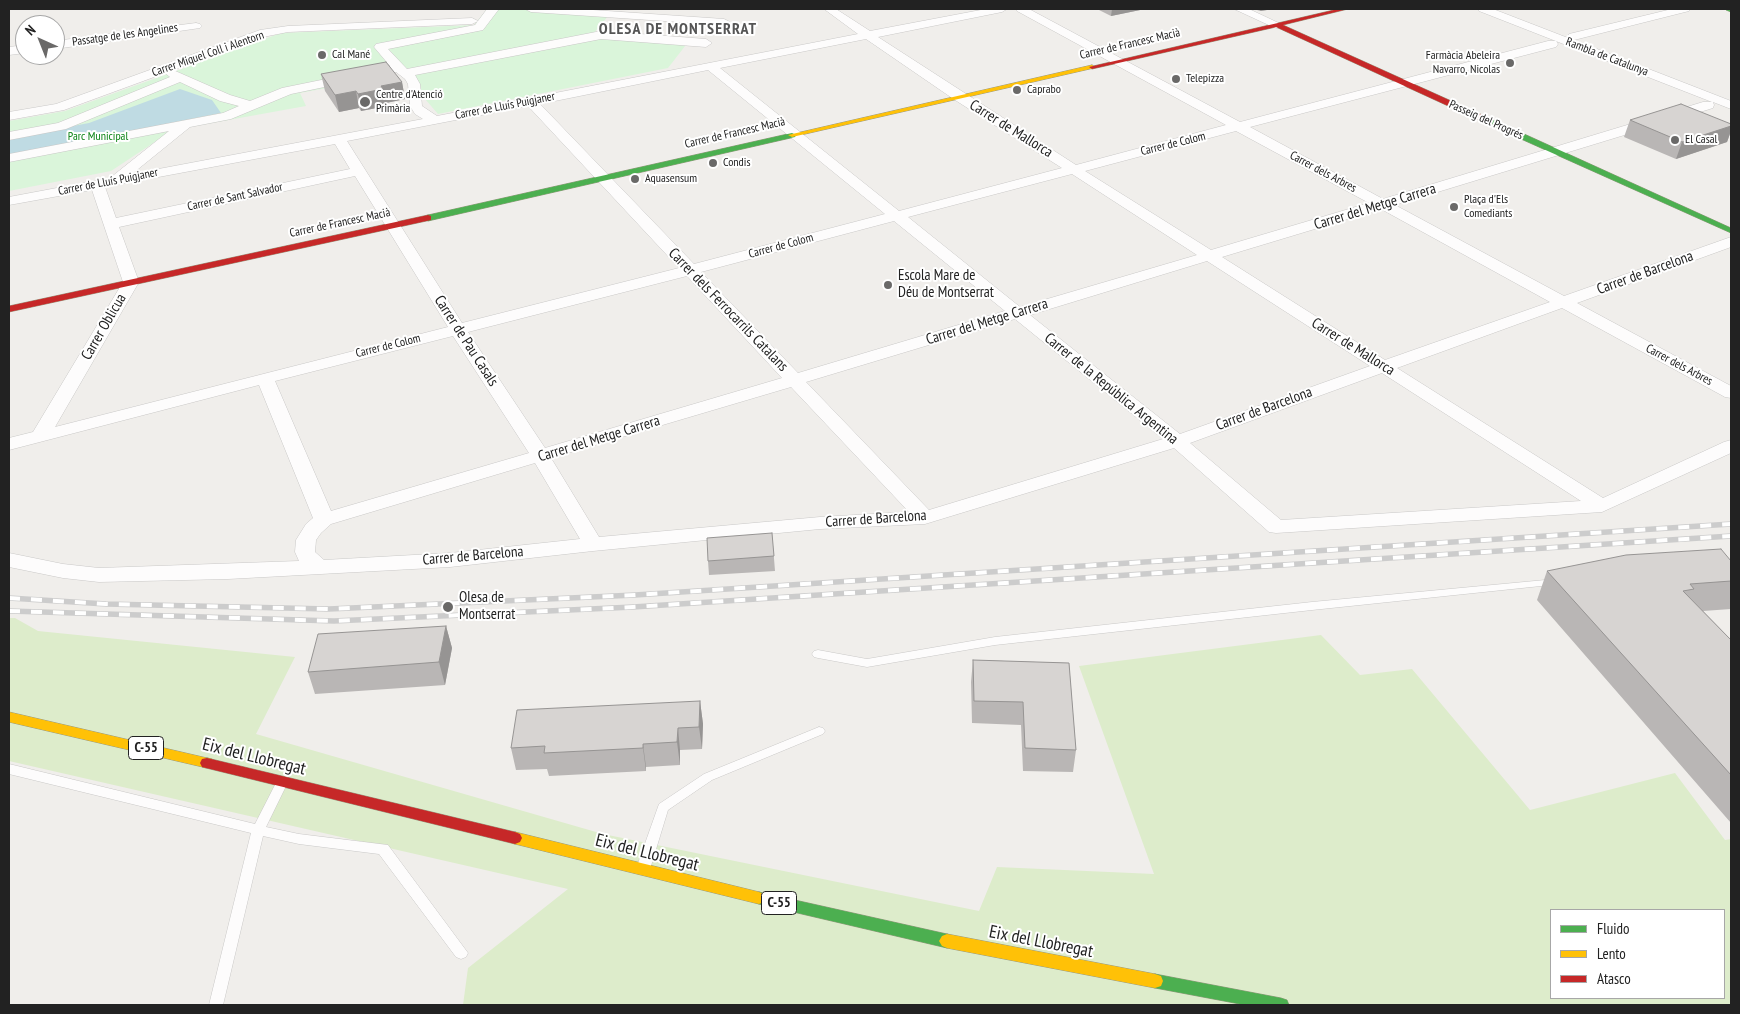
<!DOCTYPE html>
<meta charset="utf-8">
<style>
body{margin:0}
#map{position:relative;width:1740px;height:1014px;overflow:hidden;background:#f0eeeb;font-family:"PT Sans Narrow",sans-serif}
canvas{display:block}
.frame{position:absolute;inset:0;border:10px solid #222;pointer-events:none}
.legend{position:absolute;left:1550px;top:909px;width:175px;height:90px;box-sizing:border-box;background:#fff;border:1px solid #a7a7a7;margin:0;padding:6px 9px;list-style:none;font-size:15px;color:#222}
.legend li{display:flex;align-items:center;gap:10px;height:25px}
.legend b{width:25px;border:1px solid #a7a7a7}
.north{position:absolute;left:15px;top:15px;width:50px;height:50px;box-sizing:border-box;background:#fff;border:1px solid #a7a7a7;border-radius:50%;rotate:316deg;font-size:14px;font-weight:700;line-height:20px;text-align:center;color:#222}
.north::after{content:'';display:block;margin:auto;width:18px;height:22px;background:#6a6968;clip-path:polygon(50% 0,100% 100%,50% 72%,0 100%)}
</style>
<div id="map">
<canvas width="1740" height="1014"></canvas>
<div class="frame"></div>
<ul class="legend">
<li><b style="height:6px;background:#4caf50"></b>Fluido</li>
<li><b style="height:6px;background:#ffc107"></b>Lento</li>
<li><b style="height:6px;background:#c62828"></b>Atasco</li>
</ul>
<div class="north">N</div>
</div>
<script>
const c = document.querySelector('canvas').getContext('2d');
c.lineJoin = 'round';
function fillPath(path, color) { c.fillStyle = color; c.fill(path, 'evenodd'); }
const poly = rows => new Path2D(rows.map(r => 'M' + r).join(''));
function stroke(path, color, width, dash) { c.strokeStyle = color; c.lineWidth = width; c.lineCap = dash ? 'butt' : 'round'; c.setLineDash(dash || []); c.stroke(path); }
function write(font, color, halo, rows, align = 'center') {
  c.font = font + ' "PT Sans Narrow",sans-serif'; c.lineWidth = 4; c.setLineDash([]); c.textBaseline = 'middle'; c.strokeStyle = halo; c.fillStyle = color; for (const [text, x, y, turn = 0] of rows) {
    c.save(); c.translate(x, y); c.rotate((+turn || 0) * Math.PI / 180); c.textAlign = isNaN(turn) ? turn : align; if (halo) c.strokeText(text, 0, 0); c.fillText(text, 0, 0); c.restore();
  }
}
const grass = poly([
 [9,618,15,618,38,631,295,657,256,734,603,834,979,911,997,867,1154,874,1079,666,1321,635,1360,675,1412,669,1530,810,1675,773,1725,840,1731,839,1731,1005,463,1005,468,968,568,889,9,761],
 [1551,910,1724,910,1724,998,1551,998]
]);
const park = poly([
 [487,9,530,9,609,15,593,34,689,41,668,68,438,114,392,61,379,64,385,77,300,93,306,106,173,130,111,171,9,191,9,121,65,111,281,33,474,25]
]);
const water = poly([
 [180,89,212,100,221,113,9,155,9,138,89,123]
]);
const lane = poly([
 [1556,579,1561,582,1560,584,1312,610,995,645,867,667,818,658,814,657,812,654,814,651,818,650,867,659,995,637,1312,602,1556,579],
 [819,727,823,728,825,731,823,734,712,780,668,810,650,869,648,873,643,874,638,873,636,869,659,804,704,774,819,727],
 [9,764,255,824,278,779,282,777,286,779,288,782,266,827,299,834,388,845,468,953,466,957,461,959,456,957,379,854,299,844,263,836,223,1005,209,1005,251,833,9,774,9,764]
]);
const street = poly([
 [487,9,499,9,483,30,388,49,407,69,601,31,706,39,712,43,706,47,601,39,415,75,420,84,422,106,437,116,858,34,824,9,836,9,870,31,986,9,1007,9,1002,12,878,37,1076,165,1226,125,1017,11,1016,9,1029,9,1240,122,1548,41,1556,41,1558,44,1556,47,1250,127,1383,199,1703,102,1712,102,1479,11,1478,9,1493,9,1568,38,1569,34,1672,9,1690,9,1689,11,1574,40,1731,101,1731,109,1713,102,1714,105,1713,108,1395,205,1564,296,1731,237,1731,247,1577,303,1731,386,1731,398,1725,397,1562,308,1397,368,1603,498,1724,442,1731,440,1731,453,1602,512,1276,533,1269,532,1174,448,925,524,820,529,593,551,450,567,228,579,99,582,63,578,9,567,9,553,63,564,99,568,299,561,295,552,296,540,306,524,313,518,259,385,9,450,9,438,33,432,123,282,92,190,9,205,9,197,110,178,169,131,9,162,9,154,223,113,239,106,220,101,180,82,66,129,9,140,9,132,58,123,170,77,165,73,64,110,9,120,9,112,56,104,260,30,288,26,472,18,478,21,472,24,288,32,263,37,173,70,230,95,250,101,282,88,390,66,374,47,376,44,475,25,487,9],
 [866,39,955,100,1062,168,899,211,720,68,866,39],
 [708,70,885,214,694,264,540,104,708,70],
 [396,72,405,79,408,84,410,106,415,114,423,119,132,174,190,127,231,119,291,94,396,72],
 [528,106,679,268,462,323,347,141,528,106],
 [1236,131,1369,203,1211,250,1085,171,1236,131],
 [335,144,350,169,116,218,105,187,335,144],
 [1072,174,1197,255,1020,307,908,217,1072,174],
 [355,176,448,327,55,427,139,282,119,227,355,176],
 [1381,209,1550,302,1385,360,1222,257,1381,209],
 [894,221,1005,311,798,373,701,272,894,221],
 [1207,261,1370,366,1180,434,1030,315,1207,261],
 [687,276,782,378,545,448,468,332,687,276],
 [1015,319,1163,439,929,510,806,382,1015,319],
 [453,336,529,453,331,511,275,381,453,336],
 [1382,373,1581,501,1281,520,1190,443,1382,373],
 [791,387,909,512,820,517,599,537,551,458,791,387],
 [535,463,580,539,450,553,324,560,315,552,316,540,321,533,331,524,535,463],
 [525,9,578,9,724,19,730,22,724,25,531,12,525,9],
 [1234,9,1249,9,1283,25,1277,28,1273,27,1234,9],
 [196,23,200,24,202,26,200,28,55,49,55,41,196,23],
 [25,45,25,53,9,55,9,47,25,45]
]);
const fast = poly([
 [1725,9,1731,9,1731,12,1726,10,1725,9],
 [1483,118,1489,118,1731,228,1731,233,1483,122,1483,118],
 [792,133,796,135,795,137,428,221,424,218,428,215,792,133],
 [759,892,947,934,952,936,955,941,952,946,947,948,759,904,754,902,751,898,754,894,759,892],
 [1155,974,1281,998,1287,1000,1289,1005,1245,1005,1155,988,1149,986,1147,981,1149,976,1155,974]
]);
const slow = poly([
 [1092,65,1095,67,1094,68,792,137,788,135,1092,65],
 [9,712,207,758,212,759,214,763,212,767,207,768,9,722,9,712],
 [515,832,759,892,764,894,767,898,764,902,759,904,515,844,510,842,508,838,510,834,515,832],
 [947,934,1155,974,1161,976,1163,981,1161,986,1155,988,947,948,942,946,939,941,942,936,947,934]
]);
const jam = poly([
 [1338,9,1348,9,1283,25,1489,118,1489,122,1483,122,1276,27,1092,69,1089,67,1338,9],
 [428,215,431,216,431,220,9,312,9,306,428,215],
 [207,758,515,832,520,834,522,838,520,842,515,844,202,767,200,763,202,759,207,758]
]);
const rail = poly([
 [9,598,106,604,329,609,635,595,1731,524],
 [9,611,334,621,633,607,1731,536]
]);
const wall = poly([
 [1097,9,1145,9,1111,16],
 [1254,9,1274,9,1260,11],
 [321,74,402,82,405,99,386,103,387,106,361,111,359,108,339,112,325,91],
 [1630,120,1731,124,1731,131,1727,142,1676,159,1624,137],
 [772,533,775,571,709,575,708,561],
 [1731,561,1731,609,1703,611,1731,640,1731,823,1537,600,1547,571],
 [446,626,452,648,445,685,315,694,308,672],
 [973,660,1069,663,1076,750,1073,772,1023,771,1021,725,972,723,971,682],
 [700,701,703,724,702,749,680,750,680,765,646,767,646,771,549,776,547,769,516,770,511,748]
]);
const shadedWall = poly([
 [1112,9,1145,9,1111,16],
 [1261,9,1274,9,1260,11],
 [402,82,405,99,386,103,387,106,361,111,358,94,381,86],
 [356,91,359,108,339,112,335,95],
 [1731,126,1731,131,1727,142,1676,159,1682,142],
 [446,626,452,648,445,685,439,662],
 [700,701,703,724,702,749,699,727],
 [678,728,680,750,680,765,677,742],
 [643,744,646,767,646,771,643,748]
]);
const building = poly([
 [386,62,402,82,381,86,383,89,358,94,356,91,335,95,321,74,386,62],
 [1681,104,1731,124,1731,126,1682,142,1630,120,1681,104],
 [772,533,774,556,708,561,707,538,772,533],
 [1721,549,1731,561,1731,581,1690,584,1694,589,1683,591,1731,640,1731,775,1547,571,1626,555,1721,549],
 [446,626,439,662,308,672,318,634,446,626],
 [973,660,1069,663,1076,750,1025,748,1023,702,974,701,973,660],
 [700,701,699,727,678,728,677,742,643,744,643,748,544,753,545,746,511,748,517,710,700,701]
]);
const markers = [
 [322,55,5,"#6a6968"],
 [1510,63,5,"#6a6968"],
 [1176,79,5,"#6a6968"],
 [1017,90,5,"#6a6968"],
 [365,102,6,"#6a6968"],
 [1675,140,5,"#6a6968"],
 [713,163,5,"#6a6968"],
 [635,179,5,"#6a6968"],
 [1454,207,5,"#6a6968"],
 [888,285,5,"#6a6968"],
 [448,607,6,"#6a6968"]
];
const farStreetnames = [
 ["Passatge de les Angelines",125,35,-8],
 ["Carrer de Francesc Macià",1130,44,-13],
 ["Carrer Miquel Coll i Alentorn",208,54,-19],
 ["Rambla de Catalunya",1607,57,21],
 ["Carrer de Lluís Puigjaner",505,106,-11],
 ["Passeig del Progrés",1486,120,24],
 ["Carrer de Francesc Macià",735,133,-13],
 ["Carrer de Colom",1173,144,-14],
 ["Carrer dels Arbres",1323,172,28],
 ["Carrer de Lluís Puigjaner",108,182,-11],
 ["Carrer de Sant Salvador",235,197,-12],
 ["Carrer de Francesc Macià",340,223,-12],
 ["Carrer de Colom",781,246,-15],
 ["Carrer de Colom",388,346,-14],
 ["Carrer dels Arbres",1679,365,28]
];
const farPoinames = [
 ["Cal Mané",332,55],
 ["Farmàcia Abeleira",1500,56,"right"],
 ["Navarro, Nicolas",1500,70,"right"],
 ["Telepizza",1186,79],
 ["Caprabo",1027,90],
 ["Centre d'Atenció",376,95],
 ["Primària",376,109],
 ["El Casal",1685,140],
 ["Condis",723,163],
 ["Aquasensum",645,179],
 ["Plaça d'Els",1464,200],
 ["Comediants",1464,214]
];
const farParknames = [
 ["Parc Municipal",98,137]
];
const shields = [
 [146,748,35],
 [779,903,35]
];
const shieldNames = [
 ["C-55",146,748],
 ["C-55",779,903]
];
const streetNames = [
 ["Carrer de Mallorca",1011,129,32],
 ["Carrer del Metge Carrera",1375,207,-17],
 ["Carrer de Barcelona",1645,273,-20],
 ["Carrer dels Ferrocarrils Catalans",728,310,46],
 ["Carrer del Metge Carrera",987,322,-17],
 ["Carrer Oblicua",104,327,-60],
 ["Carrer de Pau Casals",466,341,57],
 ["Carrer de Mallorca",1353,347,32],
 ["Carrer de la República Argentina",1111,389,39],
 ["Carrer de Barcelona",1264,409,-20],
 ["Carrer del Metge Carrera",599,439,-17],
 ["Carrer de Barcelona",876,519,-4],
 ["Carrer de Barcelona",473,556,-5]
];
const poiNames = [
 ["Escola Mare de",898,276],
 ["Déu de Montserrat",898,293],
 ["Olesa de",459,598],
 ["Montserrat",459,615]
];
const farDistrictnames = [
 ["OLESA DE MONTSERRAT",678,29]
];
const nearStreetnames = [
 ["Eix del Llobregat",254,757,14],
 ["Eix del Llobregat",647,853,14],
 ["Eix del Llobregat",1041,942,11]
];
fillPath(grass, '#ddeccb');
fillPath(park, '#daf5da');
fillPath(water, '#bfdbe3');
stroke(lane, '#c9c8c7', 1);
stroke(street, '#c9c8c7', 1);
stroke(fast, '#999a82', 1);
stroke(slow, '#999a82', 1);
stroke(jam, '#999a82', 1);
fillPath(lane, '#fdfcfc');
fillPath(street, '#fdfcfc');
fillPath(fast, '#4caf50');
fillPath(slow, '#ffc107');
fillPath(jam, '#c62828');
stroke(rail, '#ccc', 5.5);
stroke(rail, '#fff', 4, [11]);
fillPath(wall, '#b9b6b5');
fillPath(shadedWall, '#969493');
fillPath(building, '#d7d4d2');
stroke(building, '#969493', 1);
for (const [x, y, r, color] of markers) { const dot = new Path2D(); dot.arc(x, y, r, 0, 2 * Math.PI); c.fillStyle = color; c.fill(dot); stroke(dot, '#fff', 2); }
write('12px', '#222', '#fff', farStreetnames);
write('12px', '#222', '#fff', farPoinames, 'left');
write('12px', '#0c8416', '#fff', farParknames);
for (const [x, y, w] of shields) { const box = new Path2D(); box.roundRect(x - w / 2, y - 11.5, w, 23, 4); c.fillStyle = '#fff'; c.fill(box); stroke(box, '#222', 1); }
write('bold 14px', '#222', null, shieldNames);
write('15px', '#222', '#fff', streetNames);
write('15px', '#222', '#fff', poiNames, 'left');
c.letterSpacing = '1px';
write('bold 16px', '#555', '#fff', farDistrictnames);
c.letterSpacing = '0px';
write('18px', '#222', '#fff', nearStreetnames);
</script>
